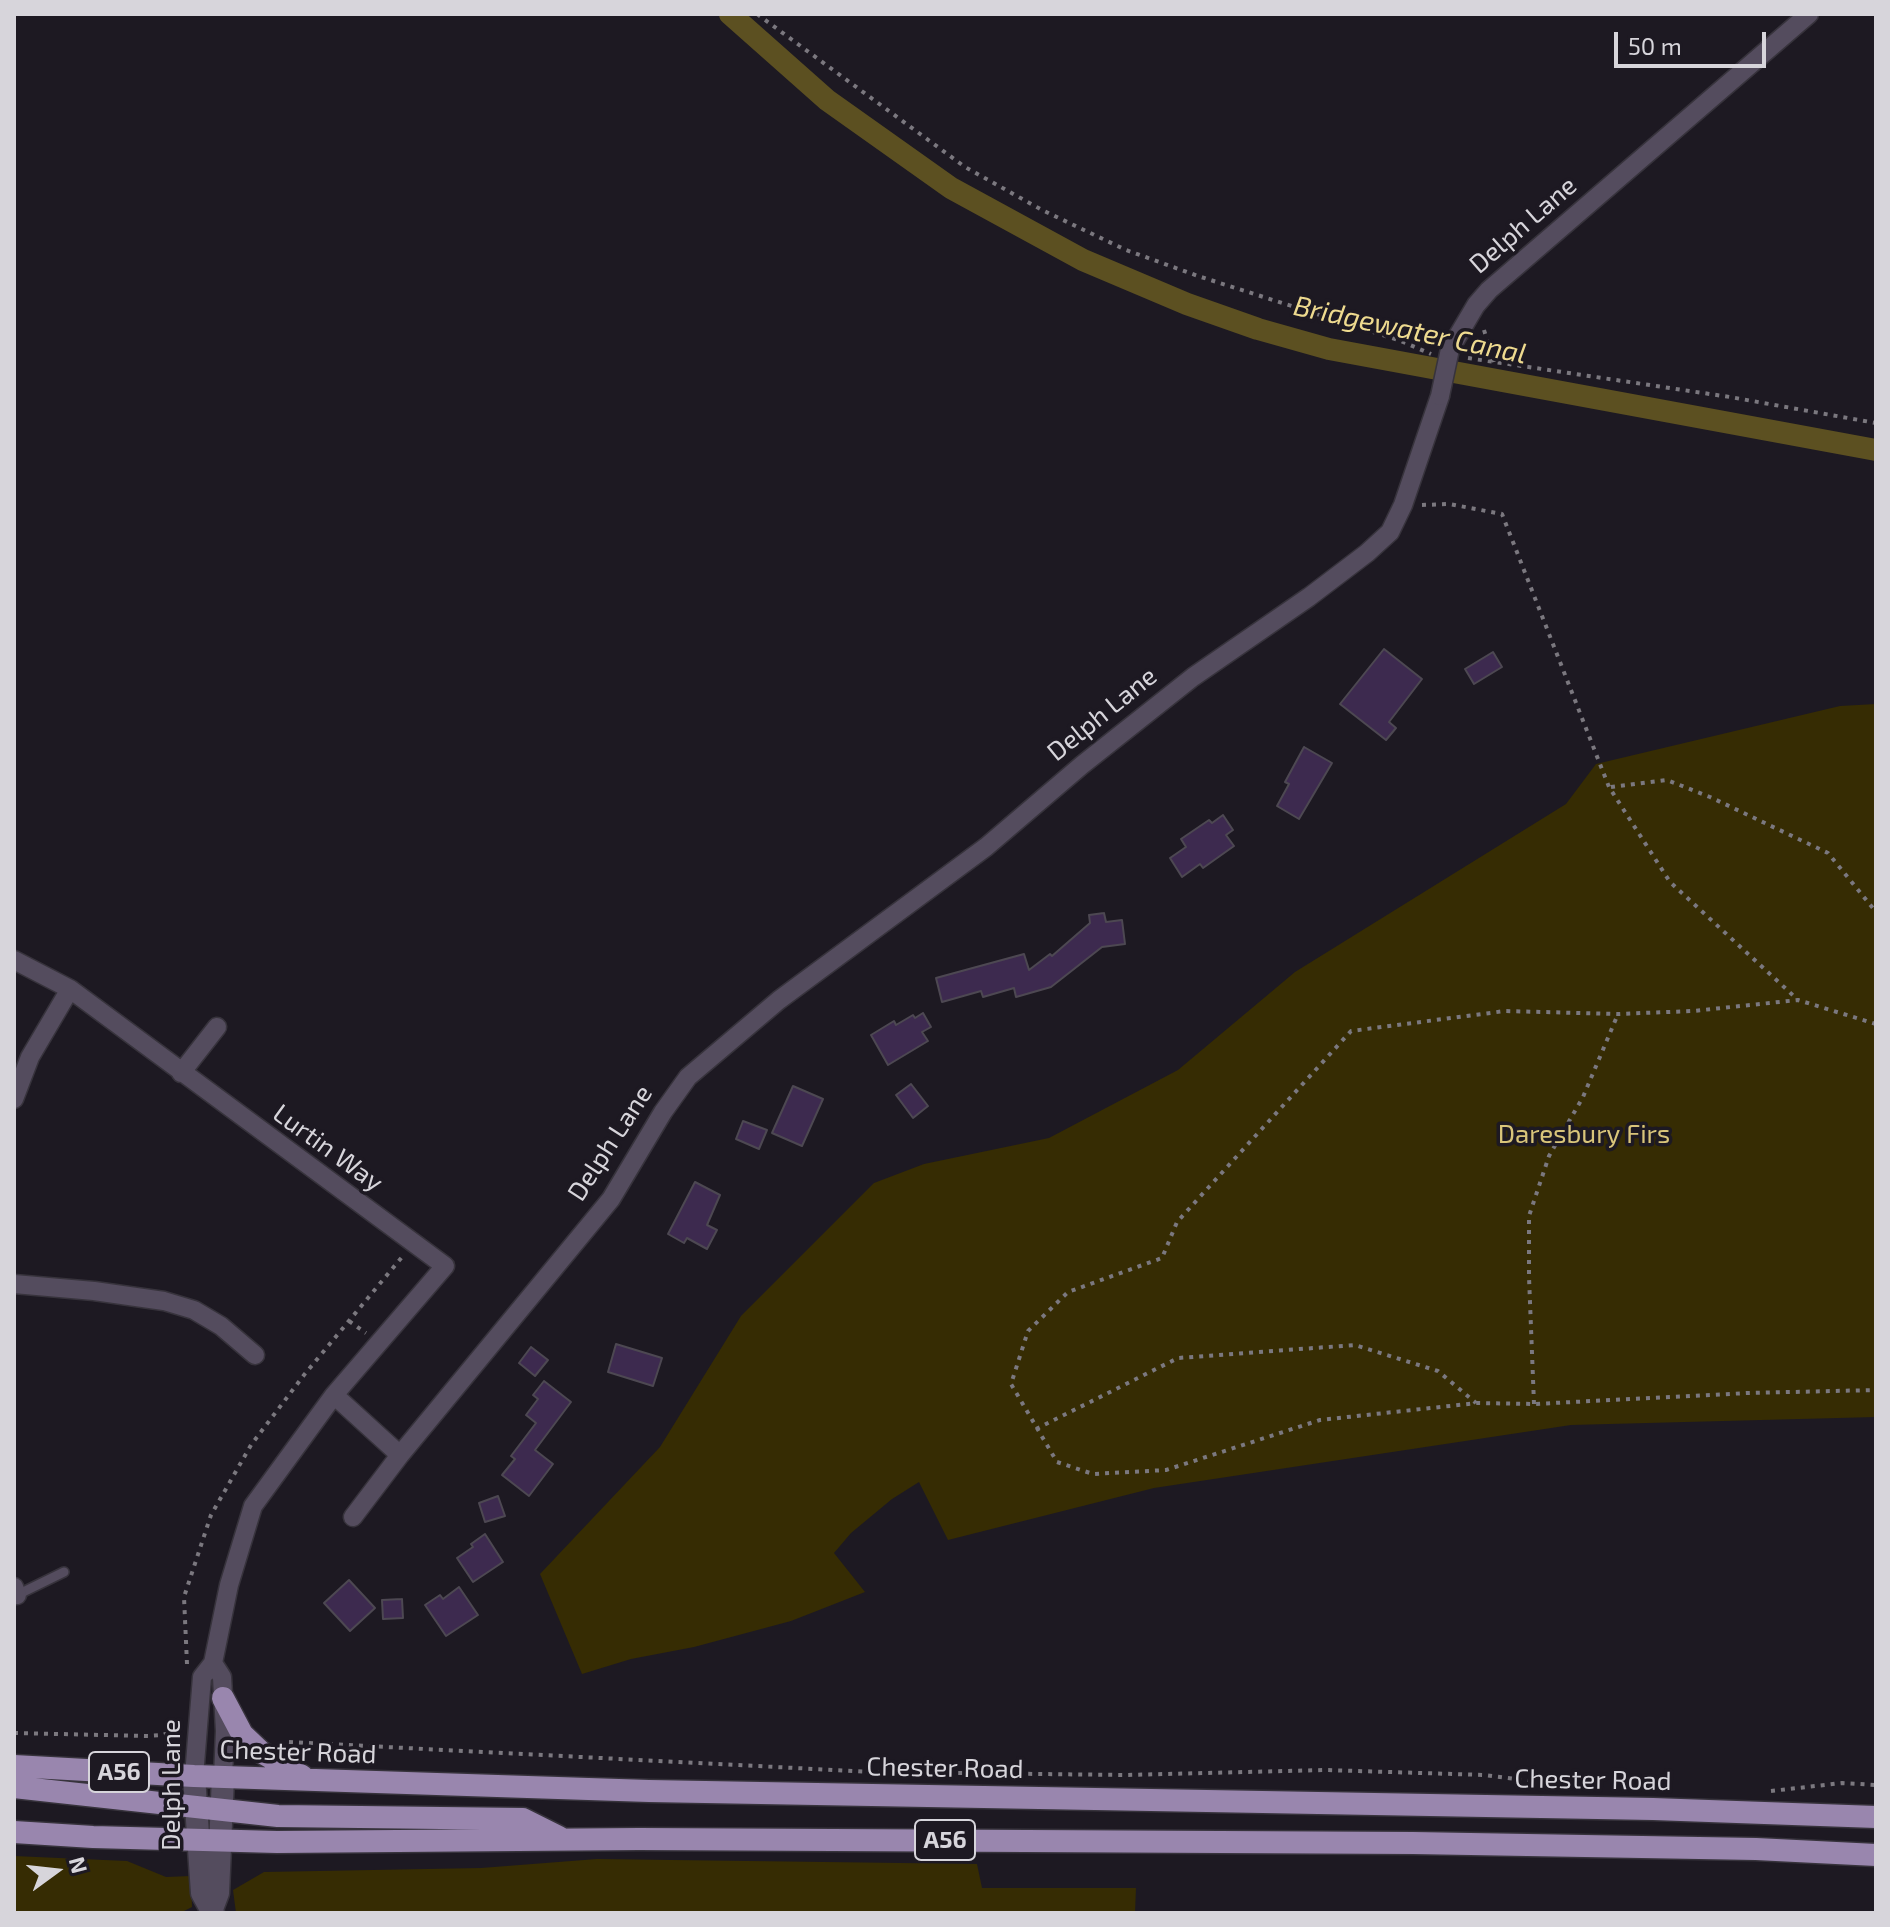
<!DOCTYPE html>
<style>
body{margin:0}
#map{position:relative;width:1890px;height:1927px;overflow:hidden;background:#1d1922;font-family:"Exo 2",sans-serif}
canvas{display:block}
.frame{position:absolute;inset:0;border:16px solid #d7d5db;pointer-events:none}
.north{position:absolute;left:16px;top:1831px;width:80px;height:80px;-webkit-text-stroke:6px #1d1922;paint-order:stroke;rotate:75deg;font-size:22px;font-weight:700;line-height:32px;text-align:center;color:#d7d5db}
.north::after{content:'';display:block;margin:auto;width:28px;height:36px;background:#d7d5db;clip-path:polygon(50% 0,100% 100%,50% 72%,0 100%)}
.scale{position:absolute;left:1614px;top:32px;width:152px;height:36px;box-sizing:border-box;border:4px solid #d7d5db;border-top:0;padding-left:10px;font-size:24px;line-height:28px;white-space:nowrap;color:#d7d5db;-webkit-text-stroke:6px #1d1922;paint-order:stroke}
</style>
<div id="map">
<canvas width="1890" height="1927"></canvas>
<div class="frame"></div>
<div class="north">N</div>
<div class="scale">50 m</div>
</div>
<script>
const c = document.querySelector('canvas').getContext('2d');
c.lineJoin = 'round';
function fillPath(path, color) { c.fillStyle = color; c.fill(path, 'evenodd'); }
const poly = rows => new Path2D(rows.map(r => 'M' + r).join(''));
function stroke(path, color, width, dash) { c.strokeStyle = color; c.lineWidth = width; c.lineCap = dash ? 'butt' : 'round'; c.setLineDash(dash || []); c.stroke(path); }
function write(font, color, halo, rows, align = 'center') {
  c.font = font + ' "Exo 2",sans-serif'; c.lineWidth = 7; c.setLineDash([]); c.textBaseline = 'middle'; c.strokeStyle = halo; c.fillStyle = color; for (const [text, x, y, turn = 0] of rows) {
    c.save(); c.translate(x, y); c.rotate((+turn || 0) * Math.PI / 180); c.textAlign = isNaN(turn) ? turn : align; if (halo) c.strokeText(text, 0, 0); c.fillText(text, 0, 0); c.restore();
  }
}
const green = poly([
 [1876,704,1876,1417,1571,1425,1154,1488,948,1540,919,1482,892,1499,851,1533,834,1553,865,1592,791,1621,694,1647,631,1659,582,1674,540,1574,660,1447,741,1316,874,1183,924,1164,1049,1138,1178,1070,1295,972,1566,804,1596,764,1840,706],
 [14,1856,127,1861,166,1877,191,1876,192,1907,180,1913,14,1913],
 [597,1859,977,1864,982,1888,1136,1888,1135,1913,236,1913,233,1890,264,1872,481,1868]
]);
const canal = poly([
 [730,14,827,100,951,188,1083,260,1187,304,1258,329,1329,349,1876,450]
]);
const building = poly([
 [1384,649,1422,679,1389,722,1396,728,1386,740,1340,704,1384,649],
 [1493,652,1502,667,1474,684,1465,669,1493,652],
 [1304,747,1332,763,1299,819,1277,806,1289,784,1285,782,1304,747],
 [1223,815,1233,830,1226,835,1234,846,1203,868,1200,864,1182,877,1170,858,1186,847,1181,839,1209,820,1212,823,1223,815],
 [1104,913,1106,922,1122,920,1125,944,1102,947,1051,987,1016,997,1014,988,983,997,981,991,942,1002,936,978,1024,954,1029,970,1050,954,1052,956,1090,923,1089,915,1104,913],
 [923,1013,931,1027,922,1032,928,1041,888,1065,871,1035,894,1021,896,1025,913,1015,915,1018,923,1013],
 [911,1084,928,1106,913,1118,896,1095,911,1084],
 [793,1086,823,1099,802,1146,772,1133,793,1086],
 [743,1121,767,1130,759,1149,736,1139,743,1121],
 [695,1182,720,1195,707,1225,717,1230,707,1249,687,1238,684,1243,668,1234,695,1182],
 [616,1344,662,1358,653,1386,608,1372,616,1344],
 [531,1347,548,1360,535,1376,519,1363,531,1347],
 [544,1381,571,1402,535,1450,553,1464,529,1496,502,1475,515,1459,511,1456,536,1423,526,1415,538,1399,533,1395,544,1381],
 [498,1496,505,1516,485,1522,479,1503,498,1496],
 [485,1534,503,1562,473,1582,457,1558,473,1547,471,1544,485,1534],
 [349,1580,375,1608,350,1631,324,1603,349,1580],
 [459,1587,478,1615,446,1636,425,1605,440,1595,443,1599,459,1587],
 [402,1599,403,1618,383,1619,382,1600,402,1599]
]);
const path = poly([
 [757,14,965,167,1042,210,1126,250,1198,276,1401,341,1431,354],
 [1484,330,1494,362],
 [1468,358,1730,397,1876,423],
 [1422,505,1449,504,1502,514,1609,787,1670,882,1797,999],
 [1611,787,1667,780,1710,797,1828,853,1876,912],
 [1876,1024,1798,1000,1693,1011,1618,1014,1505,1011,1351,1031,1177,1222,1162,1258,1068,1292,1028,1331,1011,1384,1057,1462,1093,1474,1166,1470,1320,1420,1477,1403,1534,1404,1748,1393,1876,1390],
 [349,1321,366,1333],
 [1534,1404,1529,1277,1529,1216,1549,1156,1583,1097,1618,1014],
 [1036,1429,1178,1358,1355,1345,1438,1371,1476,1403],
 [187,1664,184,1597,211,1515,251,1445,304,1375,402,1257],
 [14,1733,148,1736,162,1735,182,1729],
 [289,1742,873,1772,1124,1775,1325,1770,1485,1775,1554,1784],
 [1771,1791,1842,1783,1876,1785]
]);
const service = poly([
 [17,1595,64,1572]
]);
const minor = poly([
 [1450,349,1476,305,1489,290,1809,14],
 [14,960,70,989,445,1266,334,1395,253,1506,229,1585,213,1663,202,1677,194,1776],
 [181,1073,217,1027],
 [14,1099,30,1057,70,989],
 [14,1284,94,1291,164,1301,194,1310,221,1326,255,1355],
 [334,1395,400,1455],
 [353,1517,400,1455,611,1199,663,1112,688,1077,779,1000,986,847,1082,765,1193,677,1309,597,1367,553,1390,532,1403,505,1440,396],
 [14,1587,17,1595],
 [213,1663,222,1677,225,1731,223,1777]
]);
const tertiary = poly([
 [194,1776,202,1893,213,1913],
 [212,1909,218,1893,223,1777]
]);
const trunk = poly([
 [223,1698,242,1734,261,1752,302,1776],
 [14,1766,194,1776,649,1791,1653,1809,1876,1817],
 [14,1787,278,1816,523,1819,559,1837],
 [14,1832,93,1837,277,1842,639,1839,1413,1843,1756,1849,1876,1855]
]);
const minorBridge = poly([
 [1440,396,1450,349]
]);
const shields = [
 [119,1772,60],
 [945,1840,60]
];
const shieldNames = [
 ["A56",119,1772],
 ["A56",945,1840]
];
const streetNames = [
 ["Delph Lane",1523,225,-41],
 ["Delph Lane",1102,714,-39],
 ["Delph Lane",610,1143,-57],
 ["Lurtin Way",328,1148,36],
 ["Chester Road",298,1752,2],
 ["Chester Road",945,1768,1],
 ["Chester Road",1593,1780,1],
 ["Delph Lane",171,1785,-90]
];
const parkNames = [
 ["Daresbury Firs",1584,1134]
];
const waterNames = [
 ["Bridgewater Canal",1410,330,12]
];
fillPath(green, '#362c03');
stroke(canal, '#5c5021', 22);
fillPath(building, '#3d2a4f');
stroke(building, '#4d4852', 2);
stroke(service, '#37333c', 12);
stroke(minor, '#37333c', 21);
stroke(tertiary, '#37333c', 25);
stroke(trunk, '#37333c', 25);
stroke(path, '#7b787f', 4, [4, 6]);
stroke(service, '#544c5e', 9);
stroke(minor, '#544c5e', 18);
stroke(tertiary, '#544c5e', 22);
stroke(trunk, '#9986ae', 22);
stroke(minorBridge, '#37333c', 21, []);
stroke(minorBridge, '#544c5e', 18);
for (const [x, y, w] of shields) { const box = new Path2D(); box.roundRect(x - w / 2, y - 20, w, 40, 6); c.fillStyle = '#1d1922'; c.fill(box); stroke(box, '#d7d5db', 2); }
write('bold 24px', '#d7d5db', null, shieldNames);
write('26px', '#d7d5db', '#1d1922', streetNames);
write('26px', '#d9c57a', '#1d1922', parkNames);
write('italic 28px', '#eeda8f', '#1d1922', waterNames);
</script>
